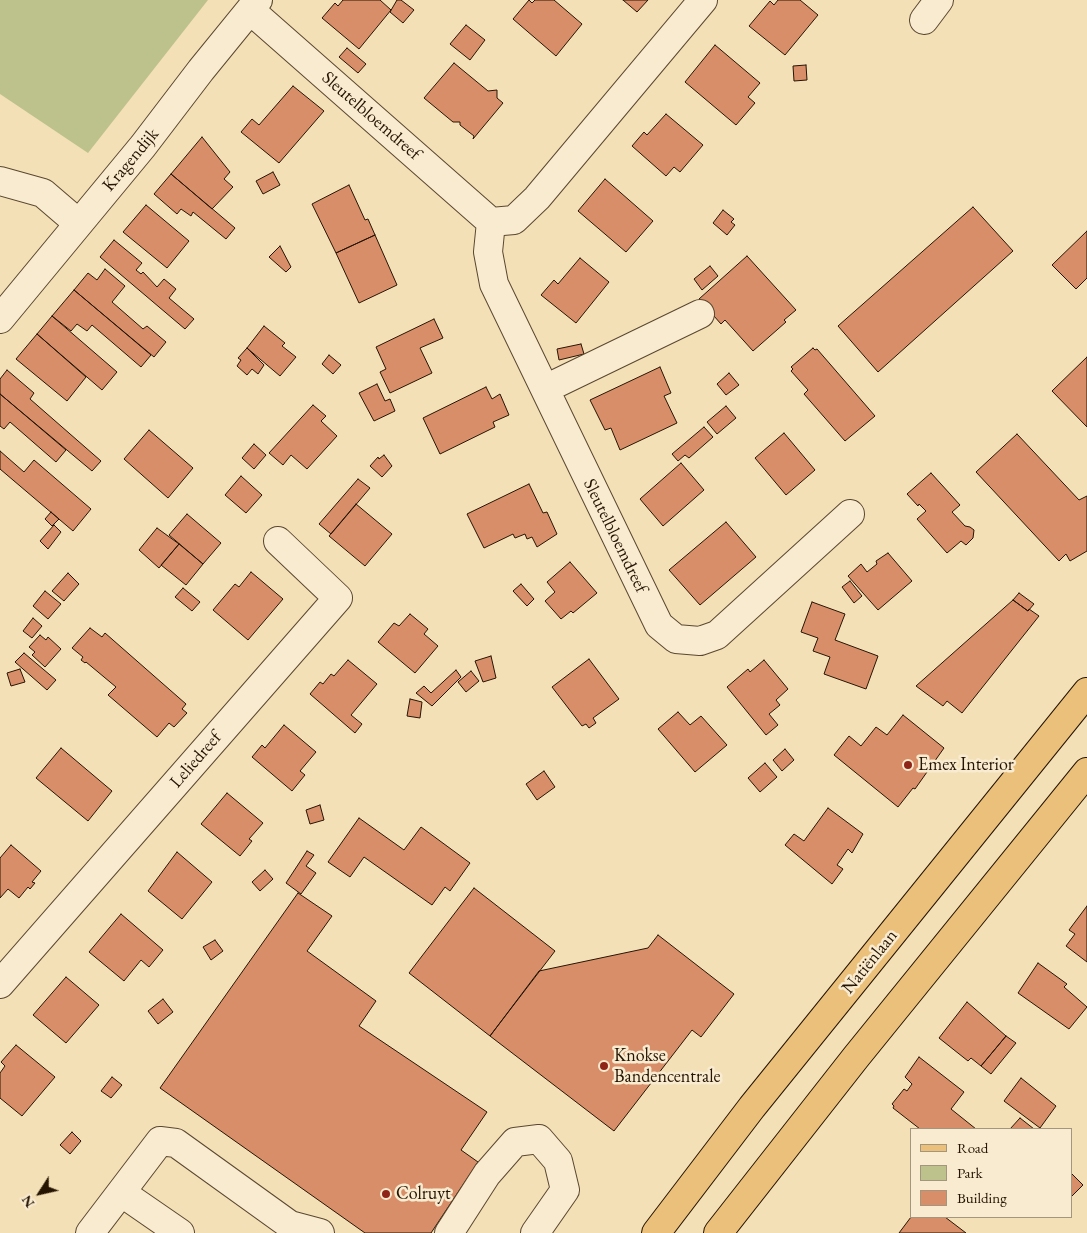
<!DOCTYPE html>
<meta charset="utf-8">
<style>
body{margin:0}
#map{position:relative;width:1087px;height:1233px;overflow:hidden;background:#f4e0b6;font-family:"EB Garamond",serif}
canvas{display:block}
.legend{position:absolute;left:910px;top:1128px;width:162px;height:90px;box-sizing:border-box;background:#f8ebd0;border:1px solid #a4957e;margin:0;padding:6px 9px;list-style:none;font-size:15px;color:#261403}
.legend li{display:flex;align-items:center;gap:10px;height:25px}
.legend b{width:25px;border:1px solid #a4957e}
.north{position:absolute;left:15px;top:1168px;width:50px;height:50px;-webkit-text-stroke:4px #f8ebd0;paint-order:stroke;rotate:235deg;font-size:14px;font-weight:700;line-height:20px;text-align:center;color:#261403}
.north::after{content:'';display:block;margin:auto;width:18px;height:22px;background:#261403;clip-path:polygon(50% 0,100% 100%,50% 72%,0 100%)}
</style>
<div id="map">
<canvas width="1087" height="1233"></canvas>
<ul class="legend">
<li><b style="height:6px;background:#eac07b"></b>Road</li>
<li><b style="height:14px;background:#bdc28c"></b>Park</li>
<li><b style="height:14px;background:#d88f69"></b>Building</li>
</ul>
<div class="north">N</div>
</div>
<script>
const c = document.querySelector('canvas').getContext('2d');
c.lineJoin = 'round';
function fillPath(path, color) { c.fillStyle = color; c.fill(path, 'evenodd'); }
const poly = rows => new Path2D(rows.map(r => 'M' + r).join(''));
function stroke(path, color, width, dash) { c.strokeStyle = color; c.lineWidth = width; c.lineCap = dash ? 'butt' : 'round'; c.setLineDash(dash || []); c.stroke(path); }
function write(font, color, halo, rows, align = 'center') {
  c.font = font + ' "EB Garamond",serif'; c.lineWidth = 5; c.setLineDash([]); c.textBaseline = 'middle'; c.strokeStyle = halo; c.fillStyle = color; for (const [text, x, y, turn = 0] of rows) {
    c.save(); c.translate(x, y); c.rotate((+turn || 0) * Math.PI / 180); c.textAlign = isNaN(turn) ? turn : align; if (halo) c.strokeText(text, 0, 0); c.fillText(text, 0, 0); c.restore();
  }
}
const green = poly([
 [0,0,208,0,88,153,0,94]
]);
const building = poly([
 [343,0,380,0,391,10,359,49,322,18,335,3,338,6,343,0],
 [397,0,401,0,414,10,403,23,390,12,397,0],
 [529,0,532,3,535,0,554,0,582,24,556,56,513,19,529,0],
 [623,0,648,0,637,12,623,0],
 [778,0,800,0,818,15,785,55,749,26,770,1,774,5,778,0],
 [466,25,485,40,470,60,450,44,466,25],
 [715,45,760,83,748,97,755,103,736,125,685,82,715,45],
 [347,48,366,64,358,73,339,57,347,48],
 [454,63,488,91,497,90,497,98,503,103,473,139,474,136,460,125,460,122,453,122,424,98,454,63],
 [806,65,807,80,794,81,793,66,806,65],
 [293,86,324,111,279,163,241,132,252,119,259,125,293,86],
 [666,114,703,145,680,172,674,167,666,176,632,146,644,132,647,135,666,114],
 [202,137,230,172,224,179,233,187,212,209,171,174,202,137],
 [273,172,280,185,263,194,256,181,273,172],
 [171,174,235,228,226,239,193,212,191,216,181,209,177,214,154,194,171,174],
 [605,179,653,221,626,252,578,211,605,179],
 [349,185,365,220,368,219,375,235,336,253,312,204,349,185],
 [146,205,189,241,167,268,123,232,146,205],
 [973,207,1013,251,878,372,838,326,973,207],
 [723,210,734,219,731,222,735,225,727,235,713,223,723,210],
 [1087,231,1087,278,1076,289,1052,265,1087,231],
 [375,235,397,285,359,303,336,253,375,235],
 [114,240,142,263,136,270,141,274,143,272,157,287,164,279,176,289,169,298,194,319,185,329,100,257,114,240],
 [280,246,291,267,286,272,269,257,280,246],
 [747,256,796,310,784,320,786,322,753,351,725,320,721,324,699,299,747,256],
 [580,258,609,282,576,323,541,295,554,280,558,284,580,258],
 [710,266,718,276,702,290,694,279,710,266],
 [105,269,125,286,112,302,143,329,147,326,166,342,154,357,74,290,88,273,97,280,105,269],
 [74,290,151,355,141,367,92,325,87,331,77,324,71,331,52,316,74,290],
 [52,316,117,372,102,390,37,334,52,316],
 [434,319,443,338,420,348,432,373,390,393,380,372,386,369,376,347,434,319],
 [264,326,285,343,282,346,296,357,280,376,247,348,264,326],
 [37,334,86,377,67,401,16,359,37,334],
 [581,344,584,354,559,360,557,349,581,344],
 [247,348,264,365,258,374,252,369,247,375,237,366,241,360,238,358,247,348],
 [813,348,815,350,817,349,875,416,845,441,804,394,808,390,791,371,793,369,791,367,813,348],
 [329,355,341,365,333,374,322,364,329,355],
 [1087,357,1087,427,1052,391,1087,357],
 [660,367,671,393,664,396,677,423,620,450,611,428,605,430,590,400,660,367],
 [7,370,34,393,30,399,101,461,92,471,0,394,0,379,7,370],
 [729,373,739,385,726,395,717,384,729,373],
 [377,384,385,401,390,399,395,411,374,421,359,393,377,384],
 [486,387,492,399,500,394,509,415,493,422,495,427,440,454,423,418,486,387],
 [0,394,66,450,56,462,10,422,4,429,0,426,0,394],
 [313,405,326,416,321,421,337,436,307,469,291,455,283,465,269,453,313,405],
 [726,406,736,418,717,434,707,422,726,406],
 [704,427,713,437,689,458,685,455,678,461,672,454,704,427],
 [149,430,193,468,168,498,124,459,149,430],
 [784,433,815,470,786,495,755,458,784,433],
 [1017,434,1079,500,1087,496,1087,551,1070,561,1066,554,1059,561,976,472,1017,434],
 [254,444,266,455,254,469,242,458,254,444],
 [0,451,24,472,34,460,91,509,73,531,0,469,0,451],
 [384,455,392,466,382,477,370,466,378,457,379,459,384,455],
 [681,463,704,490,663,526,640,499,681,463],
 [931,473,960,505,952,512,965,526,970,527,974,530,973,538,966,545,961,541,947,553,917,519,926,511,919,504,918,506,907,494,931,473],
 [241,476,262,495,246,513,225,495,241,476],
 [358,479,370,488,331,534,319,524,358,479],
 [529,484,543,513,547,512,557,534,537,547,532,537,527,539,525,534,515,538,513,534,484,548,467,514,529,484],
 [356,504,392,534,365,566,329,536,356,504],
 [51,512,59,519,52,526,45,519,51,512],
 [187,514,221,543,203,564,169,535,187,514],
 [726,522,756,557,700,605,669,570,726,522],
 [54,525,61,532,48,549,40,541,54,525],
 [157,528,179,544,159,568,139,550,157,528],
 [179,544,203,564,186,585,161,565,179,544],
 [888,553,912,581,878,610,848,576,861,564,867,572,877,564,876,561,888,553],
 [570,562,597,593,573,613,571,611,561,619,545,601,555,592,547,582,570,562],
 [251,572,283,599,248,640,213,610,235,584,239,587,251,572],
 [68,573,79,584,64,601,52,591,68,573],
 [850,581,862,596,854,603,842,587,850,581],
 [521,584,534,599,527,606,513,591,521,584],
 [183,588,200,602,192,611,175,597,183,588],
 [45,591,61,604,48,619,33,606,45,591],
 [1019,593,1034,604,1028,611,1013,600,1019,593],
 [1013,600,1028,611,1029,609,1039,616,962,713,947,701,943,706,916,686,1013,600],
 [812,602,845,614,835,640,878,656,866,689,824,674,830,657,813,651,818,638,801,632,812,602],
 [410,614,428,629,424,634,438,646,415,673,378,642,394,623,399,626,410,614],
 [33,618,42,626,32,638,23,631,33,618],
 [90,628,102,637,105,633,186,704,182,709,187,713,174,727,169,723,157,737,108,695,116,687,86,662,85,663,81,660,83,657,72,648,90,628],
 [40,635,46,640,48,637,61,649,45,667,32,655,35,652,29,647,40,635],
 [24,653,56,680,47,690,15,662,24,653],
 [491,656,496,678,483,682,475,661,491,656],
 [589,659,619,699,593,718,596,723,589,728,586,724,582,726,552,687,589,659],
 [348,660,377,684,351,715,362,724,355,733,310,694,320,682,323,684,331,674,334,676,348,660],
 [764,660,788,689,776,700,780,705,769,714,778,725,766,735,727,687,748,669,750,672,764,660],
 [20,669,25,682,11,686,7,673,20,669],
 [456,670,461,677,432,706,416,693,424,686,431,693,456,670],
 [471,671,479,681,466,692,458,682,471,671],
 [410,699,422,702,420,718,407,716,410,699],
 [678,712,690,725,701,716,727,745,695,772,658,729,678,712],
 [903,715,944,748,915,789,913,788,898,807,834,755,849,736,861,746,876,727,887,735,903,715],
 [284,725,316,752,300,771,305,775,292,791,252,757,262,745,265,748,284,725],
 [61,748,112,791,88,821,36,778,61,748],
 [785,749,794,760,782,771,773,760,785,749],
 [765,763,777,777,760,792,748,778,765,763],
 [544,771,555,787,537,800,526,784,544,771],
 [227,793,263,823,249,839,252,841,240,856,201,824,227,793],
 [320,805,324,820,310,824,306,810,320,805],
 [828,808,863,834,852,853,848,849,837,865,843,869,832,884,785,845,794,834,804,841,828,808],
 [359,818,404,850,421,827,470,863,450,891,445,887,432,905,364,857,350,877,328,862,359,818],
 [11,845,41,871,32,882,35,883,30,889,28,887,19,898,8,889,0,898,0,858,11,845],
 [307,851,314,855,306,866,316,873,301,894,286,883,307,851],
 [177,852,212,882,182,919,148,891,177,852],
 [265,870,273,879,260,891,252,882,265,870],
 [474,888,555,951,490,1036,409,973,474,888],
 [298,893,332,916,307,951,376,1001,359,1026,487,1112,461,1150,478,1162,431,1233,365,1233,160,1088,298,893],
 [1087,906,1087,962,1066,946,1075,934,1069,930,1087,906],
 [121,914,163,950,149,967,141,960,124,981,89,952,121,914],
 [658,935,734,994,701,1037,692,1030,614,1131,490,1036,539,971,648,948,658,935],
 [215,940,223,951,211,960,203,947,215,940],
 [1038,963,1067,984,1064,987,1087,1007,1069,1029,1018,993,1038,963],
 [66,977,99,1005,66,1043,33,1015,66,977],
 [163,999,173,1012,158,1024,148,1011,163,999],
 [967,1002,1006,1036,981,1066,971,1058,968,1061,939,1038,967,1002],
 [1006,1036,1016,1043,991,1074,981,1066,1006,1036],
 [16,1045,55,1077,22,1116,0,1098,0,1073,5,1066,1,1062,16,1045],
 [919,1057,964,1092,951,1109,976,1129,920,1129,893,1108,894,1106,892,1104,904,1089,907,1091,912,1084,905,1077,919,1057],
 [112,1077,122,1085,111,1098,101,1091,112,1077],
 [1021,1078,1056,1106,1040,1128,1004,1101,1021,1078],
 [1020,1118,1034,1129,1010,1129,1020,1118],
 [72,1132,81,1141,70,1154,60,1145,72,1132],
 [1071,1173,1083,1185,1071,1197,1071,1173],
 [911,1217,945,1217,966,1233,899,1233,911,1217]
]);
const minor = poly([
 [250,10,491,222,488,252,494,284,659,625,676,639,700,641,717,635,850,514],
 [924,20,939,0],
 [0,181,43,193,78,223],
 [491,222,514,220,537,198,703,0],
 [0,319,143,146,201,70,258,0],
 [545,389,700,314],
 [0,984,338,598,278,541],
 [122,1193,180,1233],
 [90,1233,160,1141,176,1143,290,1225,320,1233],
 [449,1233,487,1174,515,1142,539,1139,558,1161,565,1190,535,1233]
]);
const major = poly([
 [656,1233,752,1107,1087,692],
 [718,1233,856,1057,1087,772]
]);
const markers = [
 [908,765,5,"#8f2418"],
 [604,1066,5,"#8f2418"],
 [386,1194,5,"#8f2418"]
];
const streetNames = [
 ["Sleutelbloemdreef",371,116,41],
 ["Kragendijk",131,160,-50],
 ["Sleutelbloemdreef",615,536,64],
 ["Leliedreef",196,760,-49],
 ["Natiënlaan",870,962,-51]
];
const poiNames = [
 ["Emex Interior",918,765],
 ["Knokse",614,1056],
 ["Bandencentrale",614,1077],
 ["Colruyt",396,1194]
];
fillPath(green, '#bdc28c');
fillPath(building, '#d88f69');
stroke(building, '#261403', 1);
stroke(minor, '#5a4730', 30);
stroke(major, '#261403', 30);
stroke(minor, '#f8ebd0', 28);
stroke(major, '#eac07b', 28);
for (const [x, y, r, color] of markers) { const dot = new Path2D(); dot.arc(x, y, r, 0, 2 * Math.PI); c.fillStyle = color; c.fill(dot); stroke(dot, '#f8ebd0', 2); }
write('18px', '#261403', '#f8ebd0', streetNames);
write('18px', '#261403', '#f8ebd0', poiNames, 'left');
</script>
